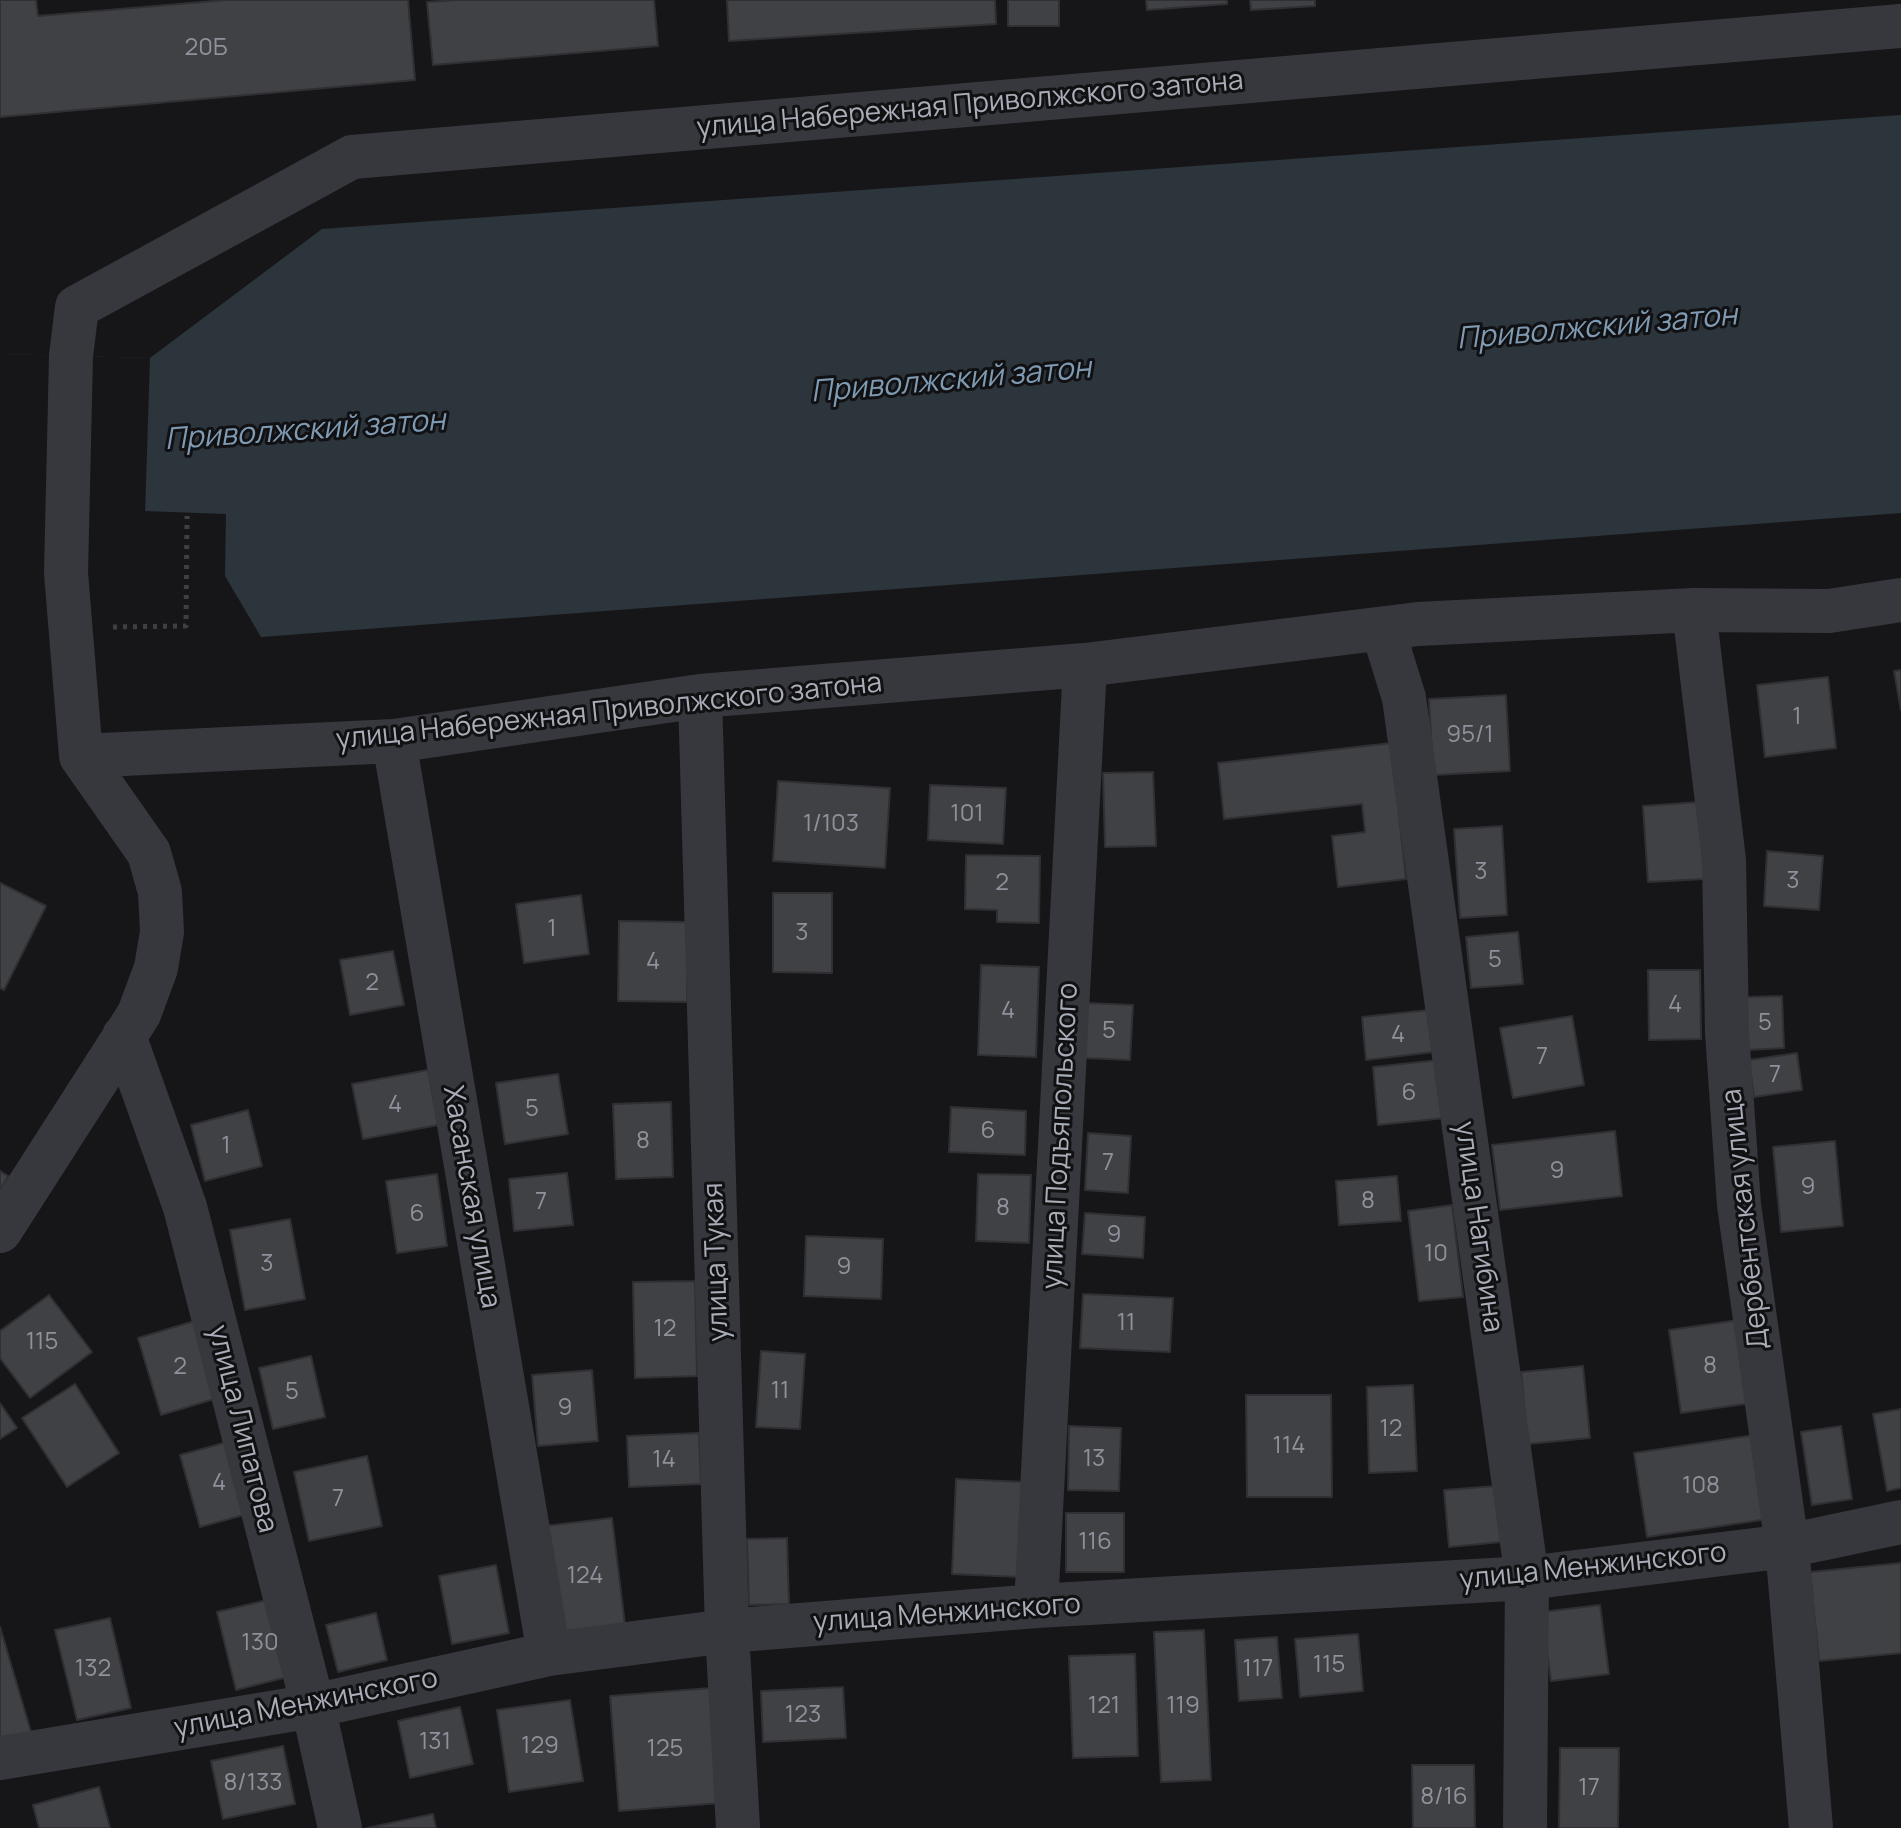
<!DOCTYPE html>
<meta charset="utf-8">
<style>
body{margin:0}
canvas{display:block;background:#161618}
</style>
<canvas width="1901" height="1828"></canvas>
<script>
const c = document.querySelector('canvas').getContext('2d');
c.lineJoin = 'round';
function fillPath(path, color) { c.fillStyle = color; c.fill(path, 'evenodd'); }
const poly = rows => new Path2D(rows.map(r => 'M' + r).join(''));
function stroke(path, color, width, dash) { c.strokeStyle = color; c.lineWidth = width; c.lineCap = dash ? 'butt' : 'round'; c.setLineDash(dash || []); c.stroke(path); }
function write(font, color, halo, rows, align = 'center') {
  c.font = font + ' Manrope,sans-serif'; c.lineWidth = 6; c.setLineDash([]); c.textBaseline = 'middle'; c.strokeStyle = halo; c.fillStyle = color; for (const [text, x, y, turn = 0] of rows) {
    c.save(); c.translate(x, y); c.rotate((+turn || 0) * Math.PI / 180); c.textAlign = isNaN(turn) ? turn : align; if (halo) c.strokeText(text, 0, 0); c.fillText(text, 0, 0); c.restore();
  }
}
const water = poly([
 [1901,115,1901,513,261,637,225,576,226,514,145,511,0,354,150,358,322,229]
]);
const pier = poly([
 [0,354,150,358,145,515,0,514]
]);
const building = poly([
 [0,0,36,0,38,16,226,0,408,0,415,80,0,117,0,0],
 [455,0,654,0,658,46,433,65,427,2,455,0],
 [727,0,995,0,996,24,729,41,727,0],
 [1008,0,1059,0,1059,26,1008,26,1008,0],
 [1146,0,1227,0,1227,4,1147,10,1146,0],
 [1250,0,1315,0,1315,6,1251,10,1250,0],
 [1901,670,1901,710,1894,671,1901,670],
 [1828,677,1836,748,1765,757,1757,685,1828,677],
 [1506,695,1510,771,1433,775,1429,699,1506,695],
 [1391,743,1406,879,1338,887,1332,836,1365,832,1362,804,1224,819,1218,763,1391,743],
 [1153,772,1156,846,1105,847,1103,773,1153,772],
 [778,781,890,788,885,868,773,861,778,781],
 [930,785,1006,788,1003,844,928,840,930,785],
 [1699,802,1704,879,1648,882,1643,806,1699,802],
 [1502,826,1507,915,1460,918,1454,829,1502,826],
 [1767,851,1823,856,1819,910,1764,906,1767,851],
 [966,855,1040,856,1039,923,997,922,997,910,965,909,966,855],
 [0,883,46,906,4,990,0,988,0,883],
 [773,893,832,893,832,973,773,972,773,893],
 [581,895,589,954,524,963,516,904,581,895],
 [619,921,687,922,687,1002,618,1001,619,921],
 [1518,932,1523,984,1471,988,1466,937,1518,932],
 [393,951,404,1005,350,1015,340,960,393,951],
 [981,965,1039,967,1036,1057,978,1055,981,965],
 [1648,970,1700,970,1701,1039,1649,1040,1648,970],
 [1782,996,1784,1048,1748,1050,1746,997,1782,996],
 [1087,1003,1133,1005,1130,1060,1085,1058,1087,1003],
 [1429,1010,1434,1052,1366,1060,1362,1017,1429,1010],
 [1572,1016,1584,1085,1513,1098,1500,1028,1572,1016],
 [1797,1053,1802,1090,1754,1097,1749,1060,1797,1053],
 [1439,1060,1445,1118,1378,1125,1373,1067,1439,1060],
 [428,1070,438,1125,363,1139,352,1084,428,1070],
 [558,1074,568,1134,505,1144,496,1083,558,1074],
 [671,1102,673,1177,616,1179,613,1104,671,1102],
 [951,1107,1026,1111,1025,1155,949,1152,951,1107],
 [248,1110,262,1166,205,1181,191,1125,248,1110],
 [1615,1131,1622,1196,1500,1210,1492,1145,1615,1131],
 [1088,1133,1131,1136,1128,1193,1085,1190,1088,1133],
 [1835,1141,1843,1226,1781,1232,1773,1147,1835,1141],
 [0,1171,8,1176,0,1190,0,1171],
 [567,1173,573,1225,514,1231,509,1179,567,1173],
 [437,1174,447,1246,397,1253,386,1181,437,1174],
 [978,1174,1031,1175,1029,1243,976,1241,978,1174],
 [1397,1176,1401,1221,1339,1225,1336,1181,1397,1176],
 [1452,1205,1463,1297,1419,1301,1408,1211,1452,1205],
 [1085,1213,1145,1217,1143,1258,1082,1254,1085,1213],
 [290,1219,305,1299,245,1310,230,1230,290,1219],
 [806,1236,883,1239,881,1299,804,1296,806,1236],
 [695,1281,697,1376,635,1378,633,1282,695,1281],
 [1083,1294,1173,1298,1170,1352,1080,1348,1083,1294],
 [49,1295,92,1352,30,1398,0,1358,0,1331,49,1295],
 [198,1320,221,1397,161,1415,138,1338,198,1320],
 [1739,1320,1752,1403,1681,1413,1669,1330,1739,1320],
 [761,1351,805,1354,800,1429,756,1427,761,1351],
 [311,1356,325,1417,273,1429,259,1368,311,1356],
 [1583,1366,1590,1438,1528,1444,1521,1372,1583,1366],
 [592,1370,598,1441,538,1446,532,1375,592,1370],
 [75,1384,119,1453,67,1487,22,1418,75,1384],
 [1413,1385,1417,1471,1369,1473,1367,1387,1413,1385],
 [1246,1395,1331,1395,1332,1497,1247,1497,1246,1395],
 [0,1403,17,1428,0,1439,0,1403],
 [1901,1409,1901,1488,1887,1491,1873,1414,1901,1409],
 [1069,1426,1121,1428,1119,1491,1068,1490,1069,1426],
 [1841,1426,1852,1499,1812,1505,1801,1432,1841,1426],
 [699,1433,701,1484,629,1487,627,1436,699,1433],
 [1755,1435,1768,1519,1647,1537,1634,1453,1755,1435],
 [238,1439,258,1511,200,1527,180,1455,238,1439],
 [367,1456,382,1526,309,1541,294,1472,367,1456],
 [956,1479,1024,1482,1020,1577,952,1574,956,1479],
 [1496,1486,1501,1542,1449,1547,1444,1490,1496,1486],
 [1066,1513,1124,1513,1124,1572,1066,1572,1066,1513],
 [612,1518,625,1625,558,1633,545,1526,612,1518],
 [787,1538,789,1604,749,1605,747,1539,787,1538],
 [1901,1563,1901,1653,1819,1661,1810,1572,1901,1563],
 [496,1565,509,1633,452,1644,439,1576,496,1565],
 [284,1596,303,1673,236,1690,217,1612,284,1596],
 [1600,1605,1609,1674,1551,1681,1542,1612,1600,1605],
 [376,1613,387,1660,338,1672,326,1625,376,1613],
 [110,1618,131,1708,77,1720,55,1630,110,1618],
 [0,1627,31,1732,0,1741,0,1627],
 [1204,1630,1211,1780,1161,1782,1154,1632,1204,1630],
 [1358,1634,1363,1691,1300,1697,1295,1639,1358,1634],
 [1277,1637,1282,1698,1239,1701,1235,1640,1277,1637],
 [1135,1654,1138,1756,1073,1758,1069,1656,1135,1654],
 [843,1687,846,1738,763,1742,761,1691,843,1687],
 [711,1688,720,1803,619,1811,610,1696,711,1688],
 [570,1700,583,1781,509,1792,497,1710,570,1700],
 [460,1707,473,1764,410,1778,398,1721,460,1707],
 [283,1746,295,1804,223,1819,211,1761,283,1746],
 [1560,1748,1619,1748,1618,1828,1559,1828,1560,1748],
 [1412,1765,1474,1765,1475,1828,1413,1828,1412,1765],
 [99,1787,110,1828,39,1828,33,1805,99,1787],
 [433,1814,436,1828,367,1828,433,1814]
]);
const path = poly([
 [113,627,186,626,187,516]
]);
const minor = poly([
 [1694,610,1724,860,1727,1032,1739,1205,1787,1546,1811,1828],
 [1383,630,1404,698,1527,1578,1525,1828],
 [700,696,727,1631,738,1828],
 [394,741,549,1654],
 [81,756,66,573,71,356,77,307,352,157,1901,26],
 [81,756,394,741,700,696,1085,665,1418,624,1694,610,1829,611,1901,600],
 [124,1036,185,1207,313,1706,340,1828],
 [0,1231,139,1014,156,968,162,932,160,892,149,853,81,756],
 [1036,1606,1085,665],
 [0,1758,313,1706,549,1654,727,1631,1036,1606,1527,1578,1787,1546,1901,1522]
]);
const numberNames = [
 ["20Б",206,48],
 ["1",1797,717],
 ["95/1",1470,735],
 ["101",967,814],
 ["1/103",831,824],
 ["3",1481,872],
 ["3",1793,881],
 ["2",1002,883],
 ["1",552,929],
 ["3",802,933],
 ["5",1495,960],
 ["4",653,962],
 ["2",372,983],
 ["4",1675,1005],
 ["4",1008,1011],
 ["5",1765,1023],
 ["5",1109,1031],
 ["4",1398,1035],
 ["7",1542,1057],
 ["7",1775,1075],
 ["6",1409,1093],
 ["4",395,1105],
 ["5",532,1109],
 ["6",988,1131],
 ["8",643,1141],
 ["1",226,1146],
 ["7",1108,1163],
 ["9",1557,1171],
 ["9",1808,1187],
 ["8",1368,1201],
 ["7",541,1202],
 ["8",1003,1208],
 ["6",417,1214],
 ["9",1114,1235],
 ["10",1436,1254],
 ["3",267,1264],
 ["9",844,1267],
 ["11",1126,1323],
 ["12",665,1329],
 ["115",42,1342],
 ["8",1710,1366],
 ["2",180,1367],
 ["11",780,1391],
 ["5",292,1392],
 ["9",565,1408],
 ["12",1391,1429],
 ["114",1289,1446],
 ["13",1094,1459],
 ["14",664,1460],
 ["4",219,1483],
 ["108",1701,1486],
 ["7",338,1499],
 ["116",1095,1542],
 ["124",585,1576],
 ["130",260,1643],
 ["115",1329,1665],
 ["132",93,1669],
 ["117",1258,1669],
 ["121",1104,1706],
 ["119",1183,1706],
 ["123",803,1715],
 ["131",435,1742],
 ["129",540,1746],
 ["125",665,1749],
 ["8/133",253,1783],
 ["17",1589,1788],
 ["8/16",1444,1797]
];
const streetNames = [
 ["улица Набережная Приволжского затона",970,105,-5],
 ["улица Набережная Приволжского затона",609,712,-6],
 ["улица Подъяпольского",1061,1136,-87],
 ["Хасанская улица",471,1197,80],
 ["Дербентская улица",1746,1219,-96],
 ["улица Нагибина",1478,1227,82],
 ["улица Тукая",717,1262,-92],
 ["улица Липатова",242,1429,76],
 ["улица Менжинского",1593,1567,-6],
 ["улица Менжинского",947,1614,-4],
 ["улица Менжинского",306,1704,-11]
];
const waterNames = [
 ["Приволжский затон",1597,328,-5],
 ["Приволжский затон",951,381,-5],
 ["Приволжский затон",305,431,-4]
];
fillPath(water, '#2c353c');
fillPath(pier, '#161618');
fillPath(building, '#404145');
stroke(building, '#303034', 2);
stroke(path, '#3d3f44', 5, [4, 6]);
stroke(minor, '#37383d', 44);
write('24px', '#8e929b', null, numberNames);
write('28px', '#a8adb8', '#111113', streetNames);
write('italic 30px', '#7f9bb3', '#111113', waterNames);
</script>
